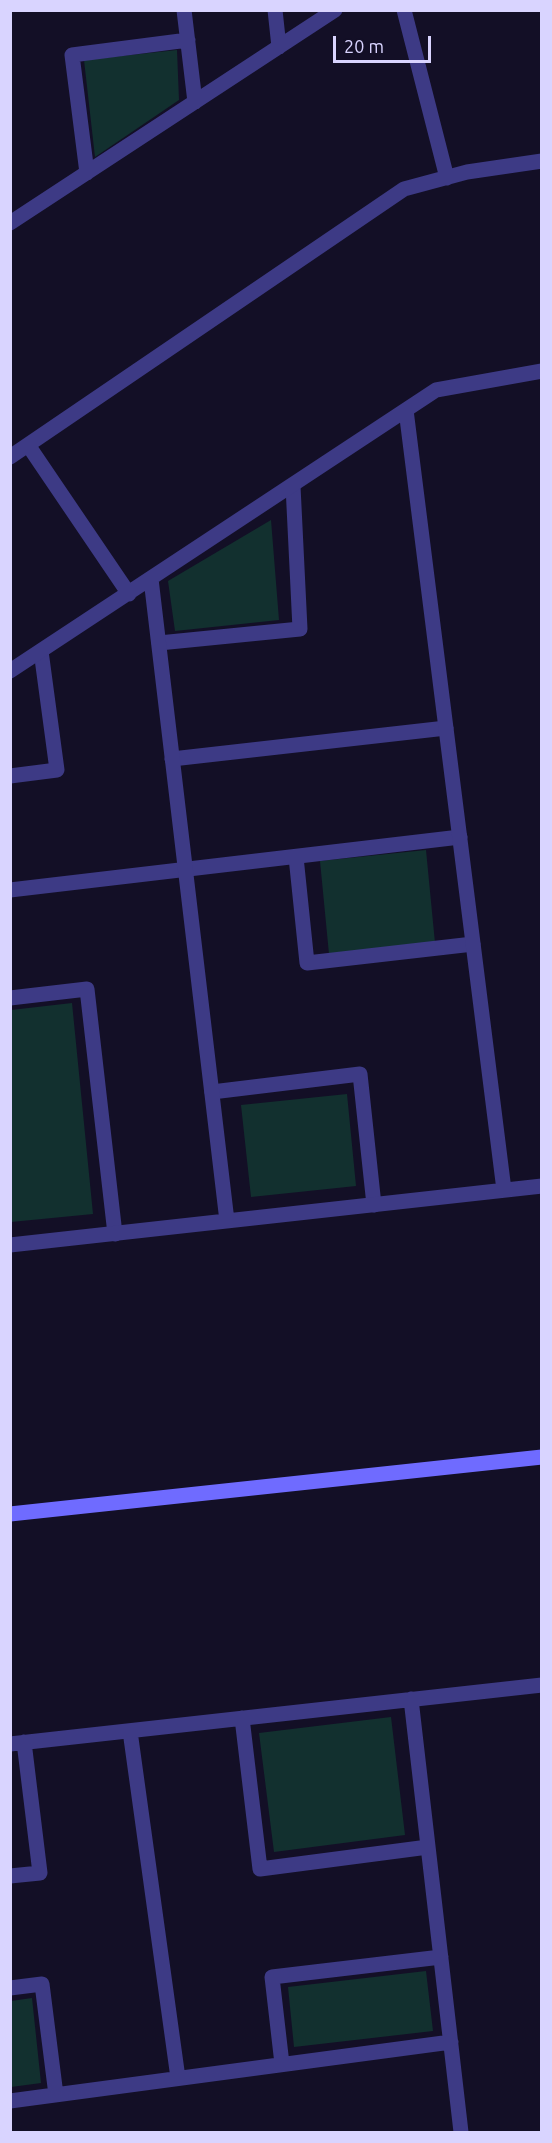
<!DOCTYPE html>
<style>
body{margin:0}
#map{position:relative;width:552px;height:2143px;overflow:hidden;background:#130f26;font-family:Ubuntu,sans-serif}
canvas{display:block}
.frame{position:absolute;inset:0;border:12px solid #d9d4ff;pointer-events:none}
.scale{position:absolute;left:333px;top:36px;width:98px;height:27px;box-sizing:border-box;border:3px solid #d9d4ff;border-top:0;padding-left:8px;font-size:18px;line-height:21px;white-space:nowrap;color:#d9d4ff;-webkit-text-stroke:4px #130f26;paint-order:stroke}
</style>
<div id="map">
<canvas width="552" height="2143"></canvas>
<div class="frame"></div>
<div class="scale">20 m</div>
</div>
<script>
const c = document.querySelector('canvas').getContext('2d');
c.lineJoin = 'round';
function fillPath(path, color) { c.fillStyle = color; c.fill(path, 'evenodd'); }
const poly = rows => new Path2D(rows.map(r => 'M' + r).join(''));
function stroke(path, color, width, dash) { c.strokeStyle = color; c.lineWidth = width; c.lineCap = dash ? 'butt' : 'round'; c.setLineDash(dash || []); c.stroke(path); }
const green = poly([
 [177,50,179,100,95,157,84,60],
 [271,520,279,620,175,631,168,581],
 [426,850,435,943,329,954,320,861],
 [72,1003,93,1214,11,1222,11,1010],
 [347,1094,356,1186,251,1197,241,1105],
 [391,1717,405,1835,274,1852,259,1733],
 [426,1971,433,2031,294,2047,288,1987],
 [32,1998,41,2083,11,2087,11,2001]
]);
const lane = poly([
 [184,10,195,102],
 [275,10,279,47],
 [87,173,72,55,188,40],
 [10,223,335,10],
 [159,643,300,629,293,486],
 [172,759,446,728],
 [10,776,57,770,41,651],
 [296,857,307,963,473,944],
 [10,890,460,837],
 [10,998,87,989,115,1234],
 [212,1092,360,1074,374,1205],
 [411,1699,461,2132],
 [242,1718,260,1869,428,1847],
 [130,1731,178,2078],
 [10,1744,542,1685],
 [10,1876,40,1873,24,1742],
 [10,1988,42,1984,56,2095],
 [282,2064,272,1977,441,1957],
 [10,2101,451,2042]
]);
const street = poly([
 [404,10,447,178],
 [406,410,504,1190],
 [28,445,129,594],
 [10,457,404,189,467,172,542,161],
 [151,579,227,1221],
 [10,671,436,390,542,371],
 [10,1245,542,1186]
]);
const secondary = poly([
 [10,1514,542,1457]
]);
fillPath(green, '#12302f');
stroke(lane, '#3d3a85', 15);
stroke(street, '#3d3a85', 15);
stroke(secondary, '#6f6bff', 15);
</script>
